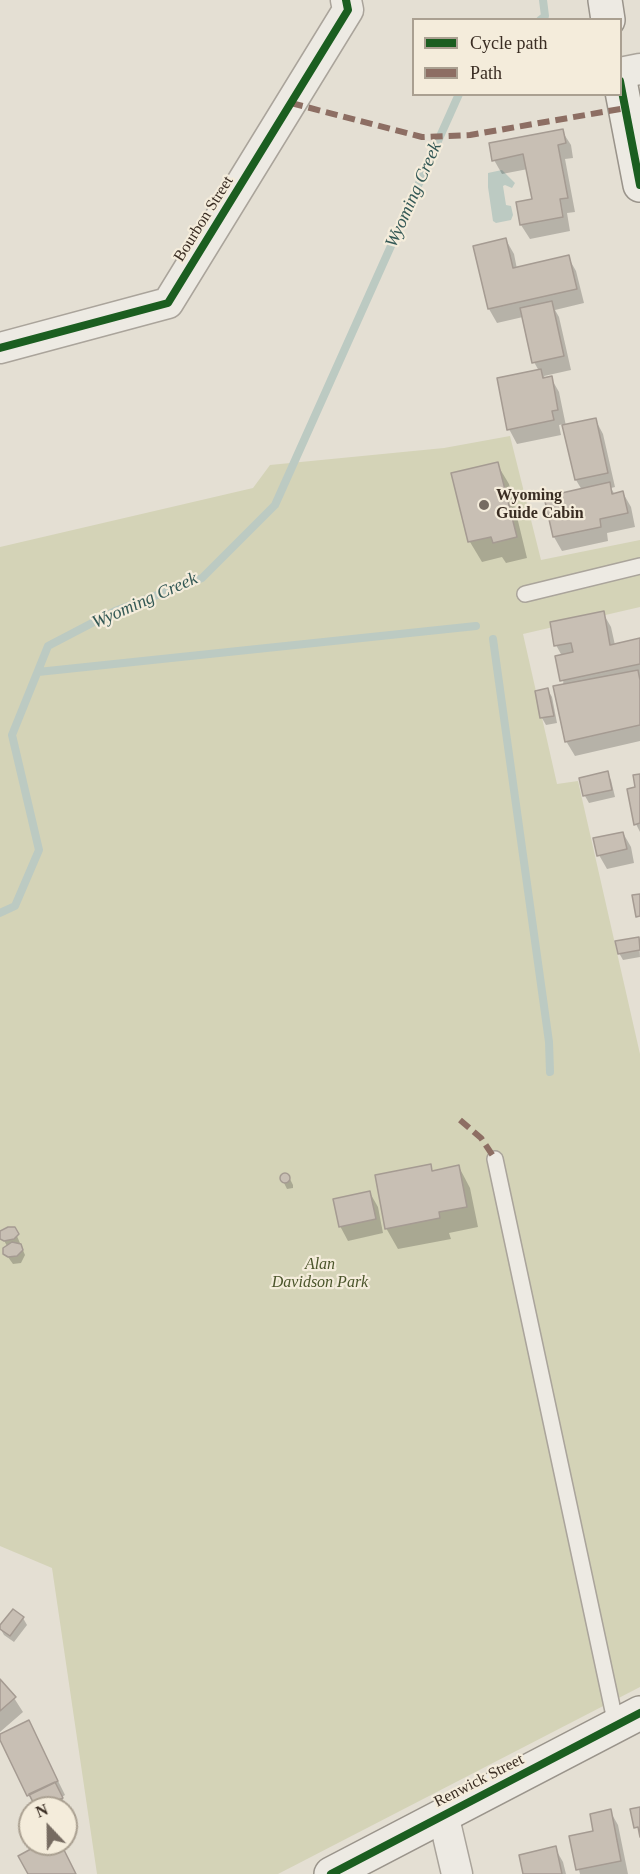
<!DOCTYPE html>
<style>
body{margin:0}
#map{position:relative;width:640px;height:1874px;overflow:hidden;background:#e4dfd3;font-family:Georgia,serif}
canvas{display:block}
.legend{position:absolute;left:412px;top:18px;width:210px;height:78px;box-sizing:border-box;background:#f4ecdb;border:2px solid #aaa091;margin:0;padding:8px 10px;list-style:none;font-size:18px;color:#3a2d23}
.legend li{display:flex;align-items:center;gap:12px;height:30px}
.legend b{width:30px;border:2px solid #aaa091}
.north{position:absolute;left:18px;top:1796px;width:60px;height:60px;box-sizing:border-box;background:#f4ecdb;border:2px solid #aaa091;border-radius:50%;rotate:338deg;font-size:16px;font-weight:700;line-height:24px;text-align:center;color:#3a2d23}
.north::after{content:'';display:block;margin:auto;width:21px;height:27px;background:#766b61;clip-path:polygon(50% 0,100% 100%,50% 72%,0 100%)}
</style>
<div id="map">
<canvas width="640" height="1874"></canvas>
<ul class="legend">
<li><b style="height:8px;background:#1b5e20"></b>Cycle path</li>
<li><b style="height:8px;background:#8d6e63"></b>Path</li>
</ul>
<div class="north">N</div>
</div>
<script>
const c = document.querySelector('canvas').getContext('2d');
c.lineJoin = 'round';
function fillPath(path, color) { c.fillStyle = color; c.fill(path, 'evenodd'); }
const poly = rows => new Path2D(rows.map(r => 'M' + r).join(''));
function stroke(path, color, width, dash) { c.strokeStyle = color; c.lineWidth = width; c.lineCap = dash ? 'butt' : 'round'; c.setLineDash(dash || []); c.stroke(path); }
function write(font, color, halo, rows, align = 'center') {
  c.font = font + ' Georgia,serif'; c.lineWidth = 4.5; c.setLineDash([]); c.textBaseline = 'middle'; c.strokeStyle = halo; c.fillStyle = color; for (const [text, x, y, turn = 0] of rows) {
    c.save(); c.translate(x, y); c.rotate((+turn || 0) * Math.PI / 180); c.textAlign = isNaN(turn) ? turn : align; if (halo) c.strokeText(text, 0, 0); c.fillText(text, 0, 0); c.restore();
  }
}
const green = poly([
 [510,436,541,560,640,540,640,607,523,634,557,784,578,781,640,1054,640,1687,278,1874,97,1874,52,1568,0,1546,0,547,253,488,270,465,444,448]
]);
const water = poly([
 [502,170,515,183,512,188,505,185,503,186,506,205,511,206,513,215,511,220,496,223,493,221,488,187,488,173]
]);
const shadow = poly([
 [562,131,571,145,573,158,565,159,575,212,567,213,570,231,530,239,521,225,517,203,534,200,528,169,502,174,494,160],
 [506,240,514,254,517,269,568,257,576,271,584,303,555,310,559,317,571,370,544,376,546,379,551,378,559,392,566,426,595,419,603,434,615,487,611,488,615,495,623,493,631,507,635,527,607,533,608,541,562,551,554,537,582,490,576,480,564,424,559,425,561,435,517,444,509,429,539,371,534,362,523,317,497,323,489,309],
 [497,464,509,484,527,558,506,563,502,557,482,562,470,542],
 [603,613,611,627,615,645,640,640,640,741,575,756,566,741,562,656,556,645],
 [548,690,552,697,557,723,546,725,542,718],
 [607,773,611,780,615,797,589,803,585,796,581,779],
 [640,775,640,832,636,824,637,788],
 [623,833,631,847,634,863,607,869,599,855],
 [639,939,640,957,623,960,619,953],
 [430,1166,433,1172,459,1167,470,1188,478,1227,449,1233,451,1239,398,1249,386,1228],
 [284,1175,289,1177,293,1185,293,1188,287,1189,283,1181],
 [370,1193,378,1207,383,1233,348,1241,340,1226],
 [14,1229,25,1255,21,1263,13,1264,5,1253,7,1246,1,1235],
 [23,1618,27,1625,14,1642,4,1635,0,1628],
 [0,1682,14,1698,23,1712,0,1732],
 [29,1722,65,1795,62,1797,65,1805,60,1808,35,1808,0,1737],
 [610,1811,618,1825,628,1874,580,1874,571,1837,595,1832],
 [555,1848,563,1862,566,1874,524,1874]
]);
const stream = poly([
 [540,20,545,16,543,0],
 [493,639,549,1042,550,1072],
 [38,672,476,626],
 [0,913,15,906,39,850,12,735,48,646,115,611,202,578,275,505,459,94]
]);
const building = poly([
 [563,129,566,143,558,145,568,198,560,199,563,217,520,225,516,202,532,199,523,154,492,161,489,143,563,129],
 [506,238,513,268,569,255,577,289,488,309,473,246,506,238],
 [552,301,564,356,532,363,520,308,552,301],
 [541,369,543,378,552,376,558,410,552,411,554,420,507,430,497,378,541,369],
 [596,418,608,473,575,480,562,425,596,418],
 [498,462,517,537,493,543,491,537,468,542,451,473,498,462],
 [610,482,612,494,623,491,628,513,600,519,601,527,553,537,544,497,610,482],
 [604,611,610,645,640,638,640,664,560,681,555,656,573,652,571,643,554,646,550,622,604,611],
 [638,670,640,680,640,725,565,742,553,686,638,670],
 [548,688,554,716,540,718,535,691,548,688],
 [608,771,612,790,583,796,579,778,608,771],
 [640,774,640,823,634,825,627,789,635,787,633,775,640,774],
 [623,832,627,849,597,856,593,838,623,832],
 [640,894,640,916,636,917,632,895,640,894],
 [639,937,640,950,618,954,615,941,639,937],
 [431,1164,432,1171,459,1165,467,1207,439,1212,440,1218,385,1229,375,1175,431,1164],
 '280 1178a5 5 0 1 1 10 0a5 5 0 1 1-10 0Z',
 [370,1191,376,1219,339,1227,333,1199,370,1191],
 [8,1227,15,1227,19,1234,14,1239,4,1241,0,1239,0,1231,8,1227],
 [12,1242,21,1244,23,1250,17,1256,8,1257,3,1254,3,1248,12,1242],
 [13,1609,24,1617,10,1636,0,1629,0,1625,13,1609],
 [0,1679,16,1697,0,1711,0,1679],
 [29,1720,58,1781,27,1796,0,1740,0,1734,29,1720],
 [55,1782,63,1798,41,1808,36,1808,29,1794,55,1782],
 [640,1807,640,1837,638,1827,634,1828,630,1809,640,1807],
 [611,1809,621,1861,576,1870,569,1836,593,1831,590,1814,611,1809],
 [40,1844,61,1844,76,1874,28,1874,18,1856,40,1844],
 [556,1846,562,1874,523,1874,519,1855,556,1846]
]);
const lane = poly([
 [525,594,640,566],
 [495,1159,616,1725]
]);
const street = poly([
 [620,73,640,69],
 [0,348,168,303,348,10,346,0],
 [443,1814,457,1874]
]);
const secondary = poly([
 [605,0,608,20],
 [620,81,640,185],
 [331,1874,640,1713]
]);
const quiet = poly([
 [291,103,422,137,470,135,626,108],
 [460,1120,481,1138,495,1159]
]);
const cycleway = poly([
 [620,81,640,185],
 [0,348,168,303,348,10,346,0],
 [331,1874,640,1713]
]);
const markers = [
 [484,505,6,"#766b61"]
];
const streetNames = [
 ["Bourbon Street",204,219,-58],
 ["Renwick Street",479,1781,-27]
];
const poiNames = [
 ["Wyoming",496,496],
 ["Guide Cabin",496,514]
];
const parkNames = [
 ["Alan",320,1265],
 ["Davidson Park",320,1283]
];
const waterNames = [
 ["Wyoming Creek",414,195,-66],
 ["Wyoming Creek",145,601,-24]
];
fillPath(green, '#d4d3b7');
fillPath(water, '#bccac2');
fillPath(shadow, '#0003');
stroke(stream, '#bccac2', 8);
fillPath(building, '#c8bfb4');
stroke(building, '#a59b92', 1.5);
stroke(lane, '#aaa49b', 18);
stroke(street, '#aaa49b', 33);
stroke(secondary, '#9a948b', 36);
stroke(lane, '#edeae3', 15);
stroke(street, '#edeae3', 30);
stroke(secondary, '#edeae3', 33);
stroke(quiet, '#8d6e63', 6, [12, 6]);
stroke(cycleway, '#1b5e20', 8);
for (const [x, y, r, color] of markers) { const dot = new Path2D(); dot.arc(x, y, r, 0, 2 * Math.PI); c.fillStyle = color; c.fill(dot); stroke(dot, '#f4ecdb', 2); }
write('16px', '#3a2d23', '#f4ecdb', streetNames);
write('bold 16px', '#3a2d23', '#f4ecdb', poiNames, 'left');
write('italic 16px', '#4b552b', '#f4ecdb', parkNames);
write('italic 18px', '#335855', '#f4ecdb', waterNames);
</script>
